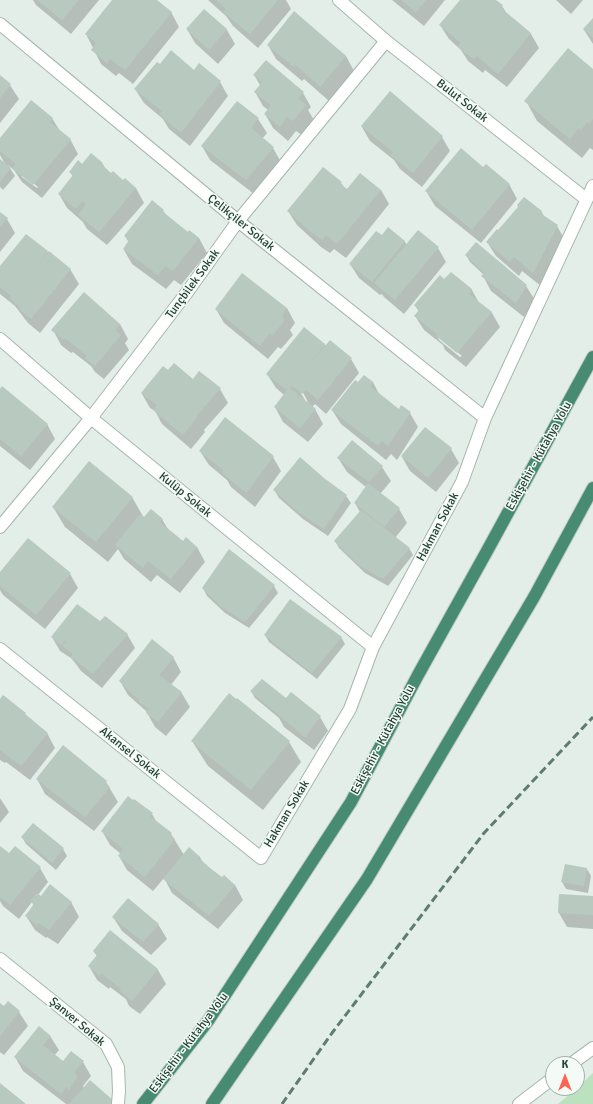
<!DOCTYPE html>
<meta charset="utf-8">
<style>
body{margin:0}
#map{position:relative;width:593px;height:1104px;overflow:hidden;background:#e3eee8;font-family:Signika,sans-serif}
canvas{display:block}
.north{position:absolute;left:545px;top:1056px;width:40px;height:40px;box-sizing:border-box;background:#f4faf6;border:1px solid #a0b0a8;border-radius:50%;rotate:0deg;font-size:11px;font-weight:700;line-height:16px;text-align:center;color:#214234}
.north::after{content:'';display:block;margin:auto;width:14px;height:18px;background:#fd6452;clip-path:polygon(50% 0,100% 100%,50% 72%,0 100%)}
</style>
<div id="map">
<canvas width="593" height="1104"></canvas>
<div class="north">K</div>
</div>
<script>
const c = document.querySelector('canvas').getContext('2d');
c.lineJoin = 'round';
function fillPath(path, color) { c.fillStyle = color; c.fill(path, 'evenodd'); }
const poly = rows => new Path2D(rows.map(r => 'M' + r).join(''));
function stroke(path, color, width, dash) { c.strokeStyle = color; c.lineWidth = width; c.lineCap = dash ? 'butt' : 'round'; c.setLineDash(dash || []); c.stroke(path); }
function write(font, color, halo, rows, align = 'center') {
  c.font = font + ' Signika,sans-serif'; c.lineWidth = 3; c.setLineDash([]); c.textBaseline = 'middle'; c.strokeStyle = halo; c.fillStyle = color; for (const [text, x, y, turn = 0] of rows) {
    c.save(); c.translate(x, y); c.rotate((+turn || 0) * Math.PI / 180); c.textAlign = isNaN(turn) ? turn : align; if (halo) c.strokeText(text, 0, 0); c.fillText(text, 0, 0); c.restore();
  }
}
const green = poly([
 [593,1073,593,1104,558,1104,577,1088]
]);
const shadow = poly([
 [33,0,99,0,71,34,36,5],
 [113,0,156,0,171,12,179,27,133,84,119,73,116,76,101,64,86,34],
 [208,0,286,0,291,9,258,48,233,26,226,16],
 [392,0,445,0,424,26],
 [461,0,495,0,502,6,507,14,531,34,539,48,507,87,485,70,483,73,468,61,461,50,449,39,440,25],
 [556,0,583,0,571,14],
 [204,10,227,30,235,44,218,64,195,43,187,29],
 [294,13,346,56,354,71,329,101,304,79,302,81,276,59,268,45],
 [593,19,593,44,584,30],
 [266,61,303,93,311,107,308,110,314,120,302,135,296,131,288,141,273,128,265,114,268,110,263,106,255,92,260,85,254,75],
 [160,66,194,71,220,82,228,96,190,146,169,129,163,119,144,103,135,89],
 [593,70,593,150,590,148,582,158,537,121,526,101],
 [0,77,10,85,19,99,0,123],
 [52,118,60,131,70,139,78,154,42,198,22,182,14,170,8,165,15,176,3,190,0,187,0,160,5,164,0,155,0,140],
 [22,174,38,187,37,188,22,177],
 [258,119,267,133,262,139,273,148,281,162,254,194,210,160,202,146],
 [362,127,442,137,450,151,422,187,400,169,394,160,370,141],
 [102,163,106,169,111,174,136,188,144,203,107,245,87,229,83,222,67,208,59,194,73,177,70,172,83,165],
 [341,183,344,187,347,190,381,190,389,204,346,258,334,249,330,253,321,247,297,225,288,211],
 [509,184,517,199,481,243,435,206,426,191],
 [163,210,166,216,188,233,190,231,199,238,207,253,181,285,174,280,166,289,132,264,124,250,129,243,125,236],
 [541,211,545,218,557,226,565,240,541,286,522,271,519,276,496,256,487,242],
 [0,213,7,219,15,233,0,252],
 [388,228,405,242,407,245,438,248,446,262,404,314,384,297,382,294,380,295,359,278,350,264,382,236],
 [26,236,70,269,79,284,40,333,28,323,15,306,0,294,0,268],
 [466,255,495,260,526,286,535,300,524,317,491,291,483,276,484,275,470,262],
 [451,273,472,290,479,303,492,313,500,327,466,367,445,350,443,345,424,330,415,316,419,312,415,305,445,280],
 [437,335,462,356,460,357,439,340],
 [287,308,295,323,290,330,293,335,281,349,278,347,268,359,224,323,216,309],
 [120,324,128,339,125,343,129,350,104,379,95,372,91,366,73,352,71,353,61,345,53,330],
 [324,344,326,347,351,359,359,373,326,414,315,404,312,407,315,409,323,424,308,442,283,422,275,407,284,395,276,388,267,374],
 [301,389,308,402,306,402,299,390],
 [193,380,220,389,228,403,204,430,205,432,191,449,162,424,155,411,150,408,142,394],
 [373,382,380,396,399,411,410,413,418,427,397,460,391,454,386,460,341,424,332,410,358,384],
 [0,390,47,424,55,439,30,470,0,446],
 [451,449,459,463,436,492,410,471,402,457],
 [200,451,273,457,281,471,255,507,231,487,227,480,209,465],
 [338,458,382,467,391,481,380,494,399,509,407,523,395,538,409,548,413,555,388,586,365,573,339,548,335,541,360,512,355,503,366,487,347,472],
 [323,479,346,496,351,503,328,536,303,519,279,498,275,491],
 [132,497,144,518,162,519,169,531,183,542,197,547,205,562,180,593,157,575,151,582,124,559,118,549,108,562,65,527,53,507],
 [0,574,70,574,78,588,45,629,3,595,0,590],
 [274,586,278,593,249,628,225,613,207,596,203,588],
 [100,623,127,634,135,648,102,688,81,671,76,664,71,658,60,651,52,637],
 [265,635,341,637,345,644,317,679,269,642],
 [173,657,181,672,171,685,181,692,190,707,166,736,155,727,146,711,128,695,120,681],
 [251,691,285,699,320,717,328,731,314,750,284,727,279,718,255,698],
 [4,696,47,733,55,748,30,780,6,762,5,763,0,760,0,701],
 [192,741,289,742,301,762,263,810,208,766],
 [37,779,106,782,118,802,94,831,45,794],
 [0,798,9,812,0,823],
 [152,814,156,821,171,834,184,855,189,849,200,857,203,863,222,879,235,885,243,900,218,929,172,893,164,878,153,891,127,870,119,856,121,854,110,845,102,831],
 [22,837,63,849,67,856,56,870,26,844],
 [0,847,9,854,40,868,48,882,38,895,41,897,71,902,79,917,58,944,47,937,46,938,35,930,26,916,34,906,32,902,19,919,3,906,0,901],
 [587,869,591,876,588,893,566,889,562,882],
 [593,897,593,929,567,927,559,913],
 [113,917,158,924,167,939,151,955,122,931],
 [110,932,158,970,166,984,140,1014,129,1006,126,999,110,987,109,989,97,980,89,966,97,956,94,952],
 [8,1003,19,1012,28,1026,4,1055,0,1052,0,1005,4,1008],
 [50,1036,59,1050,54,1056,63,1063,83,1062,91,1076,83,1086,84,1088,115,1104,66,1104,23,1071,15,1057]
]);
const building = poly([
 [37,0,79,0,62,20],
 [112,0,157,0,172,12,125,70,110,59,107,63,91,50,96,43,85,34],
 [216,0,278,0,250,34,223,12,226,9],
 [401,0,426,0,416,12],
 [460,0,496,0,503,5,501,8,531,33,498,74,477,56,474,59,464,52,458,46,461,43,439,25],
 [204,9,227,29,209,50,186,29],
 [294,11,346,56,320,87,296,65,294,67,267,45],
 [593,18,593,38,583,29],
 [568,48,593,69,593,119,589,124,587,122,581,130,578,128,570,139,524,101],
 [171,50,194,70,199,63,221,81,181,133,159,114,162,111,134,89,157,62,160,64],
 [266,60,304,92,298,98,306,105,293,121,287,117,280,127,264,114,271,105,254,92,262,82,253,75],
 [0,75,11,84,0,98],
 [390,91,443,136,413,173,390,155,393,152,361,126],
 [31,100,53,118,50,122,71,139,33,185,12,168,16,164,0,151,0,138],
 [237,101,259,118,251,128,274,147,246,180,201,146],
 [461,148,483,167,486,164,510,184,472,230,425,191],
 [91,153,103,163,101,164,111,173,113,171,123,180,125,178,136,188,99,232,78,215,86,204,82,201,76,209,58,194,73,175,69,172,78,160,82,164],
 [0,159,11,168,0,182],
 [323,167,342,182,340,184,347,189,360,173,381,190,337,244,326,235,322,240,311,232,287,211],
 [524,197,542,211,540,213,558,225,533,273,514,257,510,262,486,242,497,229,498,230,518,207,517,205],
 [152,200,164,210,162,211,188,232,189,230,199,238,173,271,165,266,158,275,123,249,129,240,124,236],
 [0,212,8,218,0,227],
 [388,227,405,241,372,282,349,264,376,231,382,235],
 [418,230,439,247,395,300,374,283],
 [26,234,48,251,35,268,49,251,71,269,31,319,19,309,20,307,10,299,11,296,0,287,0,266],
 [476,242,527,285,516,303,481,276,484,273,465,255],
 [451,272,472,289,469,294,492,312,457,353,436,336,437,334,414,316,419,310,414,305,440,275,444,279],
 [242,273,287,308,282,317,285,320,272,336,270,333,260,346,215,309],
 [84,292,120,324,115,330,121,335,95,366,85,358,87,356,65,338,63,340,51,330],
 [304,327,325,344,306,368,330,340,352,358,318,400,306,390,302,394,291,385,290,388,316,409,300,428,274,407,287,390,266,374],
 [174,363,193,379,199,371,221,388,196,416,197,417,183,435,153,410,157,405,141,393,163,366,168,370],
 [364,375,373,382,370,386,399,409,401,405,411,412,388,446,382,441,378,446,331,410,355,380,358,382],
 [2,386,48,424,21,456,0,439,0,389],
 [225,417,274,456,246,493,222,473,223,470,199,451],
 [425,427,452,448,428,478,401,456],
 [352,440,383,466,369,482,337,458],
 [300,457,324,478,347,495,324,529,298,512,273,490],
 [89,461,133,497,96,542,52,507],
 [368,483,400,508,384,527,354,503],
 [151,509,163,519,160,522,183,541,186,537,197,547,171,579,148,561,143,568,115,545,140,514,144,517],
 [361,510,410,548,383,579,360,566,334,541],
 [28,538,71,573,36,615,0,586,0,572],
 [229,549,275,585,245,622,220,606,202,588],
 [290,599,342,637,312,673,264,635],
 [77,604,100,621,105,616,128,634,93,674,71,657,73,654,62,646,66,642,65,641,61,645,51,637],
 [152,639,174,657,159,675,182,692,158,722,146,713,149,709,138,701,139,700,119,681],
 [262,679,286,698,291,692,321,716,305,737,250,691],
 [229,693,236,699,237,698,290,741,251,790,195,745,196,744,191,741],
 [3,695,26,713,25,714,48,733,21,766,0,750,0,699],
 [63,745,107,781,106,783,110,787,85,817,36,779],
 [128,796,133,800,134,799,153,813,150,816,172,833,170,835,175,839,145,877,118,856,123,849,101,831],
 [33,823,64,848,52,863,21,837],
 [0,846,9,853,15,846,41,867,10,905,0,897],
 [189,847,200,857,199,858,210,868,222,877,224,875,235,885,209,916,163,879],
 [565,864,587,868,584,886,561,882],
 [50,884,72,902,49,930,39,923,37,925,25,916,34,904,30,901,37,893,41,896],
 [559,894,593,896,593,915,558,913],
 [128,898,159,924,143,942,112,917],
 [110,930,158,969,132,1001,120,991,121,989,101,973,100,976,88,966,97,955,93,951],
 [8,1001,20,1011,0,1036,0,1003,4,1006],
 [39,1026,51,1036,43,1045,63,1061,71,1051,84,1061,74,1072,78,1076,69,1090,66,1087,61,1094,14,1057],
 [90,1080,114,1101,112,1104,69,1104],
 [0,1083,26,1104,0,1104]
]);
const minor = poly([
 [339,0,386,41,586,199],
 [0,24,238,221,485,418],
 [0,339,91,418,373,647],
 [0,527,91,418,188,291,238,221,386,41],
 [0,649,261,858,350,709,373,647,462,482,485,418,593,186],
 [0,959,106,1044,118,1067,119,1091,118,1104]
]);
const tertiary = poly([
 [571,1064,593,1048],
 [519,1104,553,1078]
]);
const trunk = poly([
 [143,1104,208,1021,351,802,418,675,487,551,593,357],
 [212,1104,367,879,534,597,593,488]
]);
const rail = poly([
 [282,1104,332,1033,484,833,593,717]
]);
const streetNames = [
 ["Bulut Sokak",462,101,38],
 ["Çelikçiler Sokak",241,223,39],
 ["Tunçbilek Sokak",193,284,-54],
 ["Eskişehir - Kütahya Yolu",539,456,-61],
 ["Kulüp Sokak",185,495,39],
 ["Hakman Sokak",438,527,-62],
 ["Eskişehir - Kütahya Yolu",383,740,-62],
 ["Akansel Sokak",130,753,39],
 ["Hakman Sokak",287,814,-59],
 ["Şanver Sokak",77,1022,40],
 ["Eskişehir - Kütahya Yolu",189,1043,-53]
];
fillPath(green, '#bbe1bf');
fillPath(shadow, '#0003');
fillPath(building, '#b8c9c0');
stroke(minor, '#a5b7ae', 14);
stroke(tertiary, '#a5b7ae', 14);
stroke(trunk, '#c1cac6', 14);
stroke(minor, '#fff', 12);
stroke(tertiary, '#fff', 12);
stroke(trunk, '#478c72', 12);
stroke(rail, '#5c7d6f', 3, [8, 4]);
write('12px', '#214234', '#f4faf6', streetNames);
</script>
